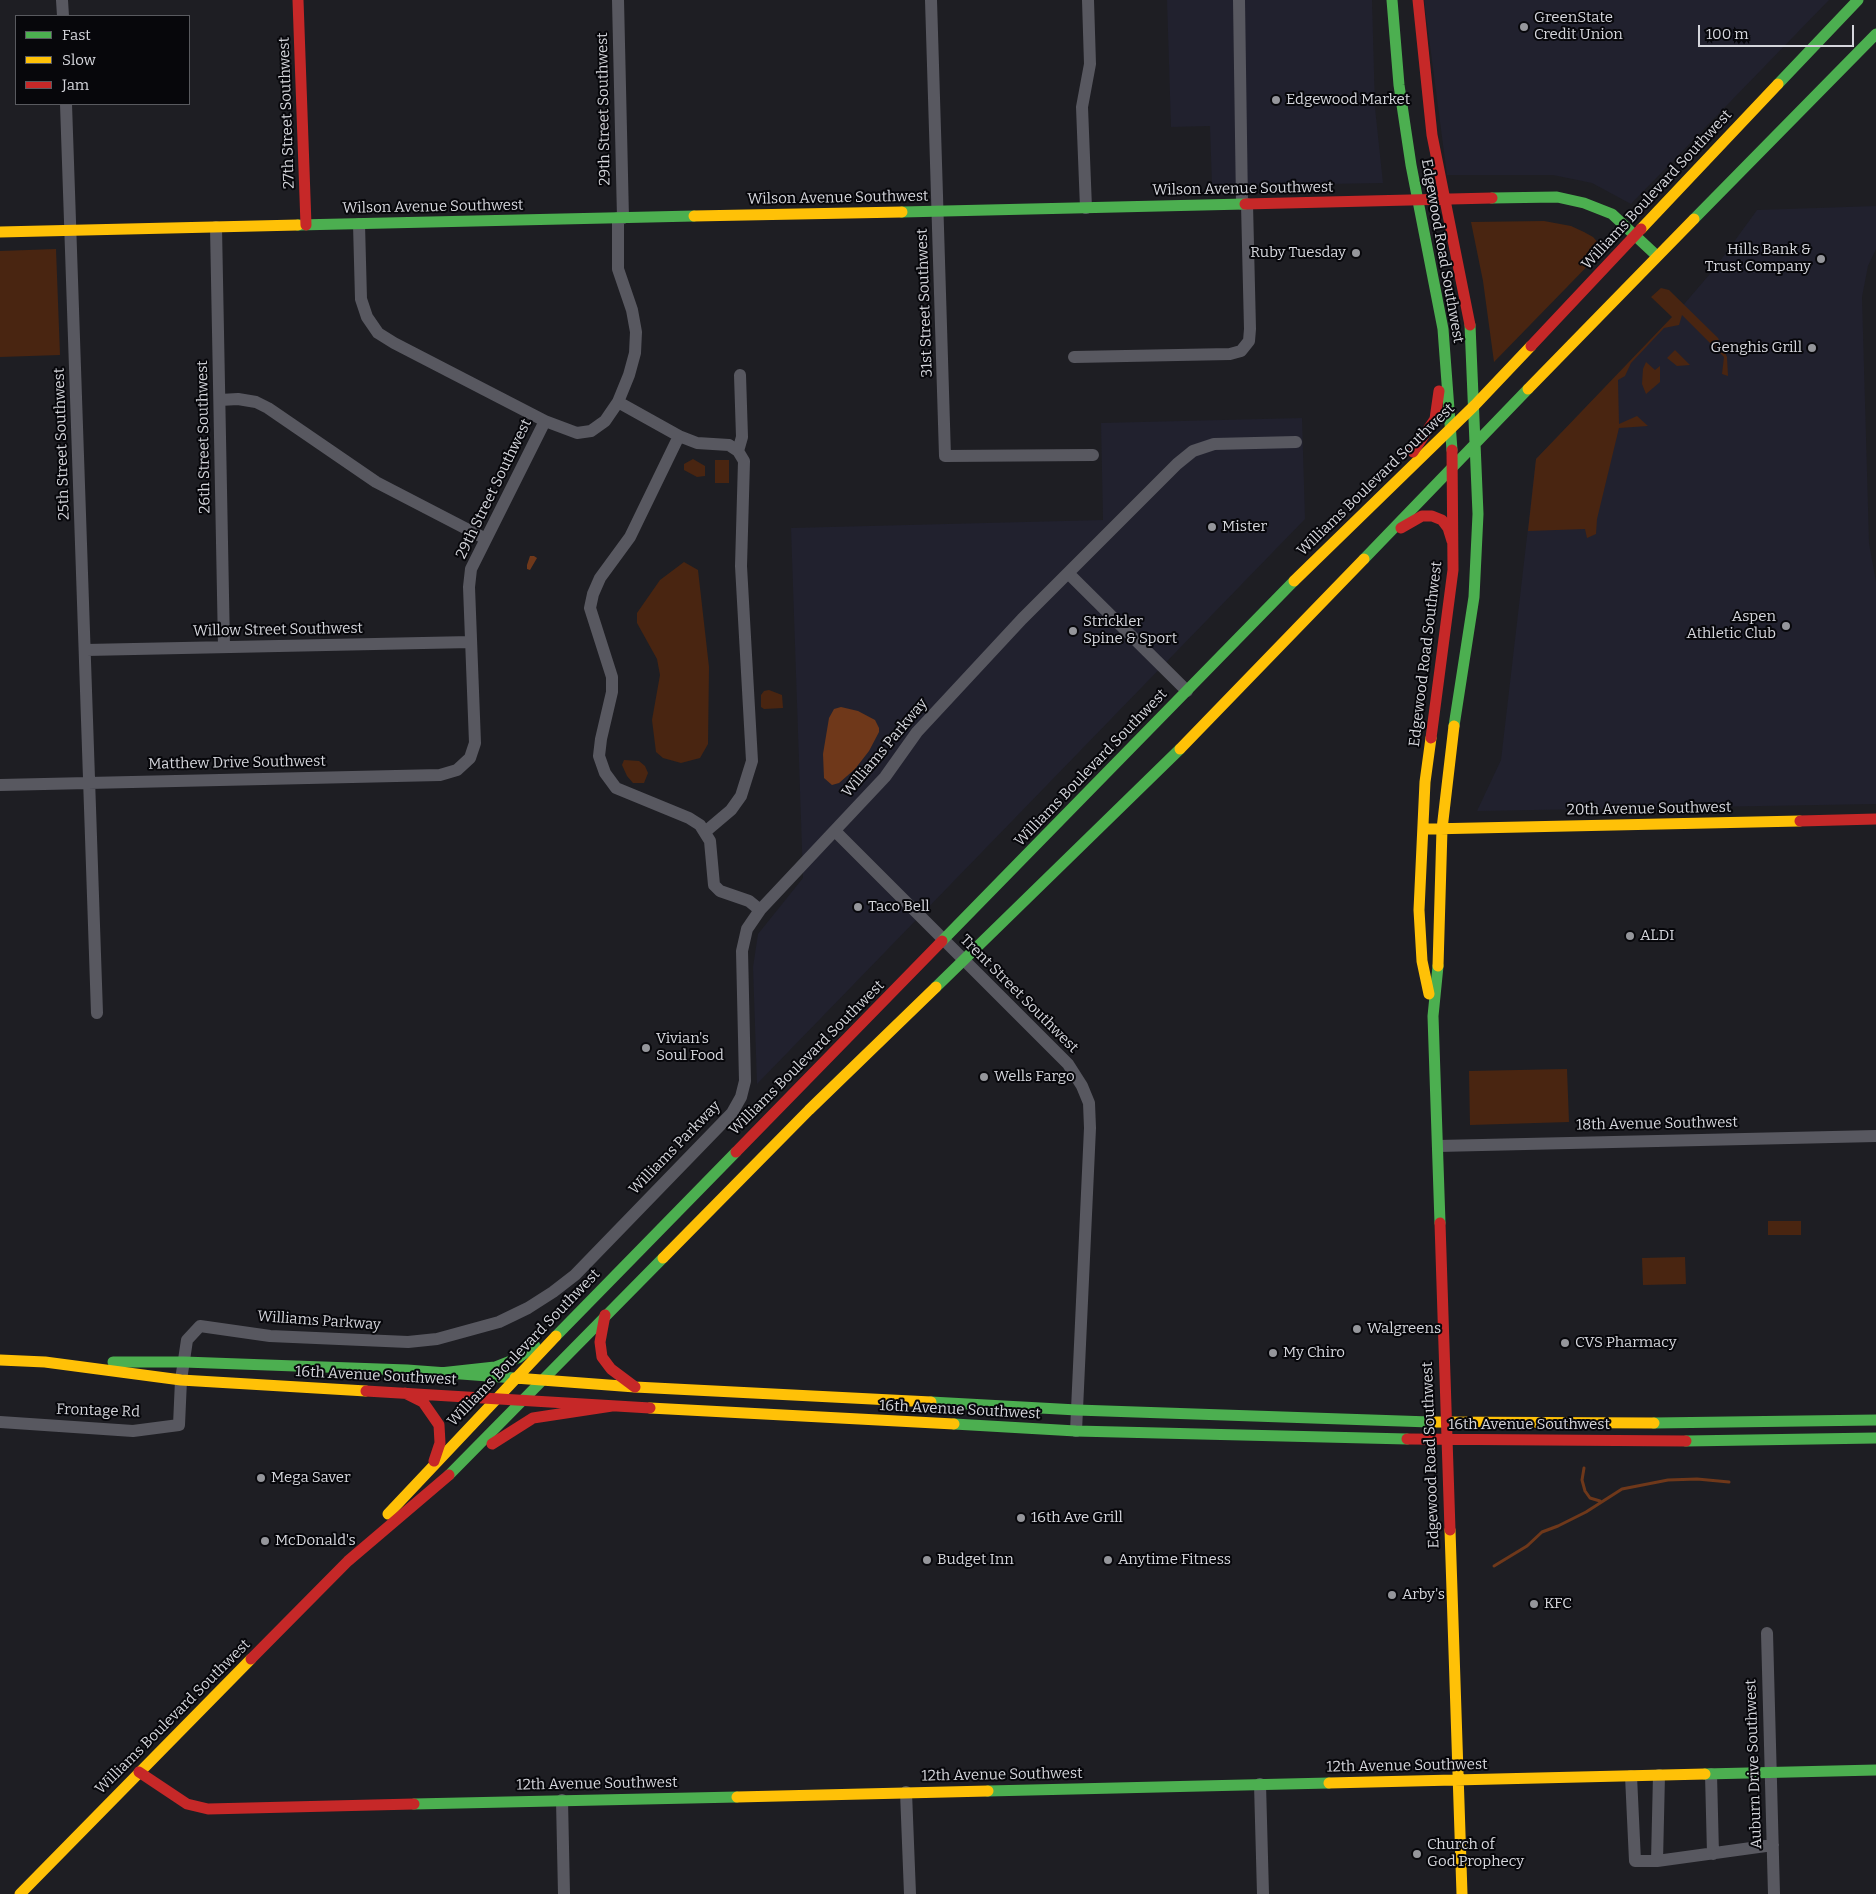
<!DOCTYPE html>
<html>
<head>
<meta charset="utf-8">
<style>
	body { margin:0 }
	#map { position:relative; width:1876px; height:1894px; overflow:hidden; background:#1e1e23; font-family:Bitter,serif }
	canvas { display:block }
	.legend { position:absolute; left:15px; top:15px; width:175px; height:90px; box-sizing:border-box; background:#07070b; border:1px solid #595a5f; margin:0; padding:6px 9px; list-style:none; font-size:15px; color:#d5d6dc }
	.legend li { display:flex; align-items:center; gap:10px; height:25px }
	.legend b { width:25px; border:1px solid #595a5f }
	.scale { position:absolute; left:1698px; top:25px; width:156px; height:22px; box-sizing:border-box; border:2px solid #d5d6dc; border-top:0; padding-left:6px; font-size:15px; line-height:18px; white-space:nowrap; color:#d5d6dc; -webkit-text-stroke:4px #07070b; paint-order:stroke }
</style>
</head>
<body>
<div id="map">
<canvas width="1876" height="1894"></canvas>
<ul class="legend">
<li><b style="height:6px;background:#4caf50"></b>Fast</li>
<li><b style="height:6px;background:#ffc107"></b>Slow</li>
<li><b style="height:6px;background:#c62828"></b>Jam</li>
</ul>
<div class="scale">100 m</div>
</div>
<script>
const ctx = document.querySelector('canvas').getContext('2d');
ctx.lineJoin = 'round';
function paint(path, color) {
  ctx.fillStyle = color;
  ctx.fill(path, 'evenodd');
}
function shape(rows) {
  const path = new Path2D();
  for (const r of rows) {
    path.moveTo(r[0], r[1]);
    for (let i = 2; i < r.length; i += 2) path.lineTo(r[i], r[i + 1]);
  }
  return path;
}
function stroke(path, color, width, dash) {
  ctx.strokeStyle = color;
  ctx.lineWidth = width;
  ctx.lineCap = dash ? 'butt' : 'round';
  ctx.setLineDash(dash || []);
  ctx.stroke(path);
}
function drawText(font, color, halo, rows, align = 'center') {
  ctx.font = font + ' Bitter,serif';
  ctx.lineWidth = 4;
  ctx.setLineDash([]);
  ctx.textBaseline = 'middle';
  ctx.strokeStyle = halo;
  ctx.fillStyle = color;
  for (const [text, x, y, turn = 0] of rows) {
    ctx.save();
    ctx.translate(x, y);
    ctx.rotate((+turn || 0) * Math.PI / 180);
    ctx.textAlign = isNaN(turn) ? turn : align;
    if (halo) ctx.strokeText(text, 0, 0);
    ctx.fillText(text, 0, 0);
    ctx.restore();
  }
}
const built = shape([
	[1167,0,1372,0,1375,108,1383,183,1212,186,1210,126,1171,127],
	[1424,0,1829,0,1631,204,1592,183,1553,175,1447,175],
	[1876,206,1876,249,1868,266,1862,297,1869,543,1876,582,1876,804,1477,811,1501,760,1536,459,1673,317,1715,268,1757,210],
	[1302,418,1305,519,757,1084,753,967,758,934,803,878,791,528,1103,520,1101,423]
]);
const green = shape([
	[1544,221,1571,226,1584,232,1593,237,1604,249,1494,362,1483,281,1471,222],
	[56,249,60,355,0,357,0,251],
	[1661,288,1669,290,1718,338,1727,357,1728,376,1722,374,1724,357,1682,315,1679,325,1664,328,1631,363,1625,376,1618,380,1619,424,1637,416,1648,426,1619,428,1597,519,1596,534,1587,538,1585,529,1528,531,1536,459,1672,317,1651,297],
	[1675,350,1690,365,1677,366,1667,358],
	[1646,362,1655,370,1660,366,1660,382,1646,394,1642,384,1643,369],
	[693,459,705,466,705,476,697,477,684,470,684,464],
	[715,460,729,460,729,483,715,483],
	[684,562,698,570,709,667,708,744,700,758,681,763,663,758,656,752,652,720,660,675,657,659,637,623,637,613,660,580],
	[769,690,782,695,783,708,764,709,761,707,761,695,764,691],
	[624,760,639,761,645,766,648,773,644,783,633,783,627,776,622,765],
	[1567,1069,1569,1122,1470,1125,1469,1071],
	[1768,1221,1801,1221,1801,1235,1768,1235],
	[1685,1257,1686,1284,1643,1285,1642,1258]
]);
const water = shape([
	[530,556,534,556,537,558,530,570,527,569,527,565],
	[841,707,858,711,875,720,879,728,879,732,869,751,855,769,839,783,832,785,824,778,823,754,829,718,834,709]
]);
const stream = shape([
	[1584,1468,1582,1480,1585,1491,1590,1498,1600,1501],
	[1494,1566,1527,1546,1542,1532,1558,1526,1586,1512,1622,1489,1668,1480,1697,1479,1729,1482]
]);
const street = shape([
	[62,0,63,16],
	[618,0,623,218],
	[931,0,945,456,1093,455],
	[1239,0,1242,204],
	[66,104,97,1013],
	[1086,208,1082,107,1090,64,1088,0],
	[359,224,361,299,367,317,378,333,394,343,545,421],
	[216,227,224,647],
	[1074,357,1230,354,1241,351,1249,341,1250,329,1247,204],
	[220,400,238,399,256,402,268,408,376,482,486,539],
	[618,402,679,436,697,443,729,445,738,451,744,461,741,566,752,761,741,796,731,810,705,832],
	[679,436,630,537,600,578,593,594,590,608,612,677,612,692,601,739,599,756,605,773,616,788,689,818,700,825,710,841,714,885,720,891,749,901,760,910],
	[738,451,742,437,740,375],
	[1068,573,1187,691],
	[86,650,471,642],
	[0,785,440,775,457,770,470,758,475,743,469,587,471,569,545,421,577,433,591,431,605,421,618,402,629,375,635,353,636,332,632,310,618,269,618,218],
	[835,831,1068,1064,1082,1086,1089,1103,1090,1128,1076,1431],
	[1438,1146,1876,1136],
	[0,1422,133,1431,179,1425,181,1380,187,1340,200,1326,270,1336,408,1342,437,1339,499,1322,528,1308,553,1292,575,1275,732,1113,741,1097,745,1081,742,951,747,929,760,910,885,777,917,732,1022,619,1177,464,1193,451,1214,444,1296,442],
	[1767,1633,1774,1894],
	[1711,1774,1713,1854],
	[1659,1775,1657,1861,1773,1845],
	[1631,1776,1635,1861,1657,1861],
	[1260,1784,1263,1894],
	[906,1792,910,1894],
	[562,1800,564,1894]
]);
const fast = shape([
	[1392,0,1399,85,1411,165,1443,329,1452,450],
	[1778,84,1858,0],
	[1492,198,1557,197,1584,203,1612,214,1657,256],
	[902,212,1245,204],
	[1694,219,1876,34],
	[298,225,694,216],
	[1364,559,1528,389],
	[1454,726,1474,597,1478,514,1470,325],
	[942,941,1294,581],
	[1438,966,1433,1016,1440,1223],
	[936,987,1180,749],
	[556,1336,736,1152],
	[113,1362,184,1362,407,1370,515,1378],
	[440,1373,495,1367,518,1358,535,1346],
	[931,1402,1077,1410,1430,1422],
	[1654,1423,1876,1420],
	[954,1424,1076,1431,1407,1439],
	[1686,1441,1876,1438],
	[449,1475,663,1258],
	[1705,1774,1876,1770],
	[988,1791,1329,1783],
	[414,1804,737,1797]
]);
const slow = shape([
	[694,216,902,212],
	[1641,229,1778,84],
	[0,232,298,225],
	[1528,389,1694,219],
	[1294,581,1475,405,1531,346],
	[1180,749,1364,559],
	[1429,829,1800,821],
	[1438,966,1442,829,1454,726],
	[1429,994,1422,961,1419,910,1425,782,1431,738],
	[663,1258,809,1110,936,987],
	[0,1360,45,1362,181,1380,366,1391],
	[515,1378,635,1387,931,1402],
	[650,1408,954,1424],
	[1430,1422,1654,1423],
	[388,1514,556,1336],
	[1450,1530,1462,1894],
	[1329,1783,1705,1774],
	[737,1797,988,1791],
	[20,1894,251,1659]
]);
const jam = shape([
	[298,0,306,225],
	[1418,0,1432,135,1470,325],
	[1245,204,1492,198],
	[1531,346,1641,229],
	[1413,452,1435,419,1439,391],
	[1401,528,1422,516,1432,516,1442,520,1448,528,1452,541],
	[1431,738,1453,570,1452,450],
	[1800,821,1876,819],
	[736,1152,942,941],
	[1440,1223,1450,1530],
	[605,1315,600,1342,602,1357,611,1369,635,1387],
	[366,1391,650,1408],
	[405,1393,423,1402,439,1425,440,1443,434,1461],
	[1407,1439,1686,1441],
	[492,1444,533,1418,612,1406],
	[251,1659,348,1561,449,1475],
	[139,1772,187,1804,208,1809,414,1804]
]);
const markers = [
	[1524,27,5,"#95969b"],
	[1276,100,5,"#95969b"],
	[1356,253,5,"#95969b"],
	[1821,259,5,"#95969b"],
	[1812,348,5,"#95969b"],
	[1212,527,5,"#95969b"],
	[1786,626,5,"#95969b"],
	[1073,631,5,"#95969b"],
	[858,907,5,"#95969b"],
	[1630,936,5,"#95969b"],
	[646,1048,5,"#95969b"],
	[984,1077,5,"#95969b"],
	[1357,1329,5,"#95969b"],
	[1565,1343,5,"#95969b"],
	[1273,1353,5,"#95969b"],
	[261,1478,5,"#95969b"],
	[1021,1518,5,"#95969b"],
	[265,1541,5,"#95969b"],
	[927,1560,5,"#95969b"],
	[1108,1560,5,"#95969b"],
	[1392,1595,5,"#95969b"],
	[1534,1604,5,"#95969b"],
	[1417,1854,5,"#95969b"]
];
const poiNames = [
	["GreenState",1534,18],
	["Credit Union",1534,35],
	["Edgewood Market",1286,100],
	["Hills Bank &",1811,250,"right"],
	["Trust Company",1811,267,"right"],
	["Ruby Tuesday",1346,253,"right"],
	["Genghis Grill",1802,348,"right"],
	["Mister",1222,527],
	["Aspen",1776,617,"right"],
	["Athletic Club",1776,634,"right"],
	["Strickler",1083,622],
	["Spine & Sport",1083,639],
	["Taco Bell",868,907],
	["ALDI",1640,936],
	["Vivian's",656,1039],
	["Soul Food",656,1056],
	["Wells Fargo",994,1077],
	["Walgreens",1367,1329],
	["CVS Pharmacy",1575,1343],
	["My Chiro",1283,1353],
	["Mega Saver",271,1478],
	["16th Ave Grill",1031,1518],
	["McDonald's",275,1541],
	["Budget Inn",937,1560],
	["Anytime Fitness",1118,1560],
	["Arby's",1402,1595],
	["KFC",1544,1604],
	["Church of",1427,1845],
	["God Prophecy",1427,1862]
];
const streetNames = [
	["29th Street Southwest",604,109,-91],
	["27th Street Southwest",287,113,-92],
	["Wilson Avenue Southwest",1243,189,-1],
	["Williams Boulevard Southwest",1657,190,-47],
	["Wilson Avenue Southwest",838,198,-1],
	["Wilson Avenue Southwest",433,207,-1],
	["Edgewood Road Southwest",1442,251,80],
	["31st Street Southwest",925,303,-92],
	["26th Street Southwest",204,437,-91],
	["25th Street Southwest",62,444,-92],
	["Williams Boulevard Southwest",1376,480,-44],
	["29th Street Southwest",494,489,-64],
	["Willow Street Southwest",278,630,-1],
	["Edgewood Road Southwest",1426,654,-83],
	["Williams Parkway",885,748,-50],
	["Matthew Drive Southwest",237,763,-1],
	["Williams Boulevard Southwest",1091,768,-46],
	["20th Avenue Southwest",1649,809,-1],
	["Trent Street Southwest",1019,994,45],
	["Williams Boulevard Southwest",807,1058,-45],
	["18th Avenue Southwest",1657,1124,-1],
	["Williams Parkway",675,1148,-46],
	["Williams Parkway",319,1321,4],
	["Williams Boulevard Southwest",524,1348,-46],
	["16th Avenue Southwest",376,1376,3],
	["16th Avenue Southwest",960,1410,3],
	["Frontage Rd",98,1411,2],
	["16th Avenue Southwest",1529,1425],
	["Edgewood Road Southwest",1431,1455,-92],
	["Williams Boulevard Southwest",173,1717,-45],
	["Auburn Drive Southwest",1754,1764,-92],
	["12th Avenue Southwest",1407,1766,-1],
	["12th Avenue Southwest",1002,1775,-1],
	["12th Avenue Southwest",597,1784,-1]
];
paint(built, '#21212e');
paint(green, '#492511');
paint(water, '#6f381a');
stroke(stream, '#6f381a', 3);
stroke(street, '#585860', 12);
stroke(fast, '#4caf50', 11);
stroke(slow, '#ffc107', 11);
stroke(jam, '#c62828', 11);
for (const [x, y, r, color] of markers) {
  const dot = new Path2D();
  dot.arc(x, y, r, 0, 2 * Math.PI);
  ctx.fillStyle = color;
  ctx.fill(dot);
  stroke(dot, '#07070b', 2);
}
drawText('15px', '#d5d6dc', '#07070b', poiNames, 'left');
drawText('15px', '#d5d6dc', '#07070b', streetNames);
</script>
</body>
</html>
